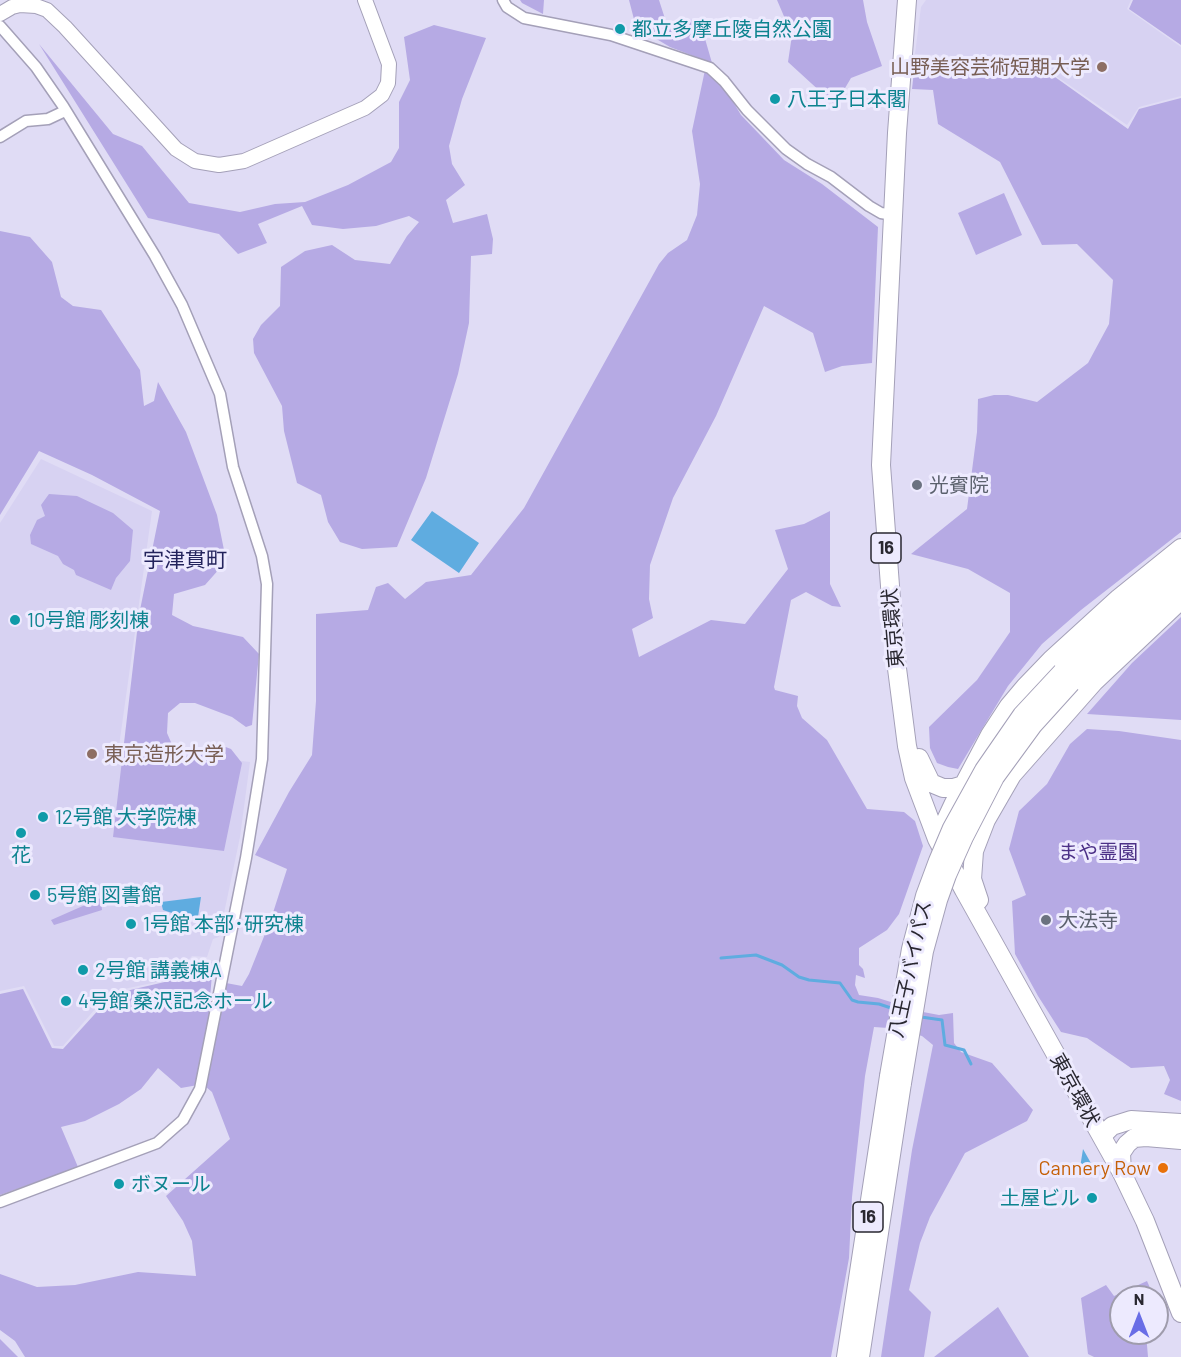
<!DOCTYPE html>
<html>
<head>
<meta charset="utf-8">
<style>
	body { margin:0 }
	#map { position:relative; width:1181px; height:1357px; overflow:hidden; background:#e0dcf5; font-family:Barlow,sans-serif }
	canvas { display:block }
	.north { position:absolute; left:1109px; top:1285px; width:60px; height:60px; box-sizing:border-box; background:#edeafe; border:2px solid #9f9cac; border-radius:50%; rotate:0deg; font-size:16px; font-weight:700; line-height:24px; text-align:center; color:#292730 }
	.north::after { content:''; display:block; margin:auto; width:21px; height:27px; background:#696de6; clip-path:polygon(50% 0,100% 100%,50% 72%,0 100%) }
</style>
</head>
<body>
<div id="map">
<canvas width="1181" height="1357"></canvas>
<div class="north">N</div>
</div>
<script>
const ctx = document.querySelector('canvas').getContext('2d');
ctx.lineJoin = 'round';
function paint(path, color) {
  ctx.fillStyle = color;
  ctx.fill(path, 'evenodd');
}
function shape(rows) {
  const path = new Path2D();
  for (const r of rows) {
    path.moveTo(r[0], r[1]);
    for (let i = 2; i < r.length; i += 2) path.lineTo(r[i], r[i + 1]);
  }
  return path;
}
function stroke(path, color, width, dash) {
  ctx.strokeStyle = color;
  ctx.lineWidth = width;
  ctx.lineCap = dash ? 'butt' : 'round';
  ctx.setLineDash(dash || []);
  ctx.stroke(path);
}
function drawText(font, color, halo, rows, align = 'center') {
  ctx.font = font + ' Barlow,"Noto Sans JP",sans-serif';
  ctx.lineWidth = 6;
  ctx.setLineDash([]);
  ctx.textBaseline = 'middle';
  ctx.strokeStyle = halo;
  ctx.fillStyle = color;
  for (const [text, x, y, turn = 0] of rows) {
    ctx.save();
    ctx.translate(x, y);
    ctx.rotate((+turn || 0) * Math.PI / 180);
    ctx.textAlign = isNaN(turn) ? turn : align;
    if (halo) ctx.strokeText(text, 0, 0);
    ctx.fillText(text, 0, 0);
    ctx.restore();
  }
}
const built = shape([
	[926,0,1131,0,1127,9,1181,47,1181,96,1139,107,1127,125,1056,76,992,58,915,54,921,7],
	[41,459,152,511,119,746,250,762,240,837,219,937,213,939,207,957,192,956,171,979,110,992,63,1046,54,1046,24,986,0,991,0,523]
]);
const green = shape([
	[520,0,544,0,543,14,522,3],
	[629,0,659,0,667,25,699,18,712,63,670,47,636,27],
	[777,0,863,0,867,22,882,66,851,78,835,105,788,62,792,35],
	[1133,0,1181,0,1181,45,1129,9],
	[434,25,486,38,462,99,449,146,452,164,465,185,446,200,453,223,487,214,493,239,492,254,471,256,469,323,458,374,426,478,397,547,362,549,340,542,328,522,321,495,297,483,284,431,282,406,254,353,253,339,261,325,280,306,281,267,305,251,332,245,355,260,390,264,407,236,419,222,409,216,376,226,343,229,312,225,302,206,258,224,267,243,238,254,219,234,148,218,39,44,113,134,142,146,189,203,240,212,275,204,305,202,348,185,391,162,399,148,399,102,410,80,404,37],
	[923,60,992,61,1055,77,1128,129,1139,109,1181,98,1181,532,1081,610,1042,644,1008,686,958,769,948,767,937,763,930,748,929,727,977,680,1010,632,1010,593,968,569,911,554,967,509,977,432,978,399,994,395,1008,395,1037,402,1088,363,1109,324,1113,280,1077,244,1042,245,1000,162,938,124,933,90,912,89,915,62],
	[705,70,726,90,741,115,784,160,822,184,878,227,872,363,842,366,825,372,813,333,764,306,716,416,673,498,650,565,649,599,653,618,632,629,639,657,711,620,745,624,788,569,775,530,804,524,830,511,830,584,841,607,832,606,806,592,791,600,774,687,775,690,798,696,797,706,802,718,827,740,867,809,904,812,915,821,923,846,899,914,887,930,859,948,859,965,863,969,865,978,856,975,855,985,859,995,878,998,923,1012,939,1015,953,1013,954,1043,961,1052,992,1063,1033,1110,1027,1121,965,1153,930,1217,920,1243,909,1290,931,1312,924,1357,881,1357,912,1150,933,1045,922,1036,888,1028,874,1027,865,1076,852,1197,849,1258,831,1357,25,1357,15,1341,0,1330,0,1274,37,1287,75,1285,138,1272,196,1276,192,1241,183,1221,166,1196,230,1139,212,1092,206,1087,226,983,242,986,249,974,271,919,287,869,255,855,289,792,312,755,316,701,316,614,368,610,376,587,388,583,405,599,426,582,471,575,524,508,659,264,668,253,687,240,697,215,700,184,692,131],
	[1004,193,1022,235,976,255,958,213],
	[0,231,30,237,52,262,61,297,73,306,101,310,140,370,144,406,154,401,158,382,186,432,217,515,224,550,221,567,205,585,174,594,172,615,193,626,243,637,259,654,252,725,246,727,232,717,195,703,180,703,168,713,167,733,177,756,199,757,215,743,231,749,242,763,224,851,113,837,139,615,160,511,92,475,39,451,0,515],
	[49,494,77,496,113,513,133,530,130,561,116,578,111,590,76,575,74,570,63,564,58,556,31,544,30,535,37,520,45,516,41,505],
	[1181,617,1181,720,1087,714,1132,663],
	[1087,729,1119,731,1181,740,1181,1101,1164,1094,1170,1080,1164,1066,1131,1068,1087,1038,1061,1032,1038,996,1015,954,1012,901,1026,895,1009,849,1019,811,1047,784,1070,744],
	[101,898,102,910,54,925,51,920],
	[206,961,213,962,210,998,213,1002,198,1085,181,1088,158,1068,141,1089,119,1104,85,1121,61,1127,78,1167,0,1195,0,994,23,989,52,1048,63,1049,113,994,169,981],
	[1147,1281,1154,1297,1121,1297,1121,1333,1146,1333,1148,1357,1094,1357,1088,1354,1081,1298,1106,1285,1114,1296],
	[998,1307,1029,1357,934,1357],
	[0,1339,18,1357,0,1357]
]);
const water = shape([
	[432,511,479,543,459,573,411,540],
	[201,897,198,917,172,913,163,910,161,902],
	[1083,1149,1092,1165,1079,1174]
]);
const stream = shape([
	[721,958,756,955,782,965,799,977,809,980,840,983,852,1000,858,1002,879,1004,894,1009],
	[921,1017,942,1020,945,1045,964,1050,971,1064]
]);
const minor = shape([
	[503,0,507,7,524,18,611,35,710,68,724,81,747,110,786,149,807,164,831,177,869,206,881,213,893,215],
	[0,26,36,67,63,106,155,256,182,305,220,394,233,467,262,556,267,584,262,759,246,858,200,1089,183,1120,157,1143,0,1202],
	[0,137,26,121,48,119,65,111]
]);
const tertiary = shape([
	[0,14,12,7,20,5,36,6,47,10,65,27,176,149,195,161,219,165,244,161,365,108,382,95,388,83,389,64,365,0]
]);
const primary = shape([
	[1102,1136,1112,1126,1131,1120,1181,1123],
	[1122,1173,1121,1153,1127,1144,1134,1138,1146,1137,1181,1140]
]);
const trunk = shape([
	[907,0,897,133,881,465,895,653,907,746,914,778,937,839,964,890,1122,1173,1145,1221,1181,1313],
	[1062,672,1179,563],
	[1071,683,1181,581],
	[919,758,931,783,943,788,953,788,963,785],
	[937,839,953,805,990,735,1009,706,1025,687,1051,660,1119,598,1181,548],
	[979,900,972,879,974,851,986,820,1012,775,1094,682,1181,600],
	[846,1357,889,1076],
	[860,1357,902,1083]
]);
const trunkBridge = shape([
	[889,1076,911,949,925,896,938,861,952,828,984,770,1022,715,1062,672],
	[902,1083,924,951,938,900,947,875,964,837,995,777,1033,725,1071,683]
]);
const markers = [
	[620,29,6,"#0f9aa8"],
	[1102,67,6,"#8d6e63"],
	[775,99,6,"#0f9aa8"],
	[917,485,6,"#6b7280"],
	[15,620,6,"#0f9aa8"],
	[92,754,6,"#8d6e63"],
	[43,817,6,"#0f9aa8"],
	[21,833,6,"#0f9aa8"],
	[35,895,6,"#0f9aa8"],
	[1046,920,6,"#6b7280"],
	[131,924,6,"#0f9aa8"],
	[83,970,6,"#0f9aa8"],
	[66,1001,6,"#0f9aa8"],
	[1163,1168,6,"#e8710a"],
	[119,1184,6,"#0f9aa8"],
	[1092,1198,6,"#0f9aa8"]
];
const shields = [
	[886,548,30],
	[868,1217,30]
];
const shieldNames = [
	["16",886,548],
	["16",868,1217]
];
const cultureNames = [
	["都立多摩丘陵自然公園",632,29],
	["八王子日本閣",787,99],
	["10号館 彫刻棟",27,620],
	["12号館 大学院棟",55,817],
	["花",21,855,"center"],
	["5号館 図書館",47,895],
	["1号館 本部･研究棟",143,924],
	["2号館 講義棟A",95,970],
	["4号館 桑沢記念ホール",78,1001],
	["ボヌール",131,1184],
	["土屋ビル",1080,1198,"right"]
];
const educationNames = [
	["山野美容芸術短期大学",1090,67],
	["東京造形大学",104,754,"left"]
];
const worshipNames = [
	["光賓院",929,485],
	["大法寺",1058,920]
];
const streetNames = [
	["東京環状",893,628,-95],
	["八王子バイパス",910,969,-78],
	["東京環状",1075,1090,61]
];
const parkNames = [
	["まや霊園",1098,852]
];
const foodNames = [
	["Cannery Row",1151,1168]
];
const neighbourhoodNames = [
	["宇津貫町",185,560]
];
paint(built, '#d7d2f2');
paint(green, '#b6aae4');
paint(water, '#5face0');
stroke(stream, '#5face0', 3);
stroke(minor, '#a4a0b8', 13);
stroke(tertiary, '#a4a0b8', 16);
stroke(primary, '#a4a0b8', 20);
stroke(trunk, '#a4a0b8', 20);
stroke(minor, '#fff', 10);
stroke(tertiary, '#fff', 14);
stroke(primary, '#fff', 18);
stroke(trunk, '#fff', 18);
stroke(trunkBridge, '#a4a0b8', 20, []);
stroke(trunkBridge, '#fff', 18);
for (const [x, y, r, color] of markers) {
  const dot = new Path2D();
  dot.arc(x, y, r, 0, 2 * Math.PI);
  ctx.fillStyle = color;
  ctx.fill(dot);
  stroke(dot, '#edeafe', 2);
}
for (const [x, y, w] of shields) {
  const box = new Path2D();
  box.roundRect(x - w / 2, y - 15, w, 30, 4.5);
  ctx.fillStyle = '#edeafe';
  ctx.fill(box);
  stroke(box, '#292730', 1.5);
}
drawText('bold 18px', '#292730', null, shieldNames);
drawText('20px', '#0d838f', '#edeafe', cultureNames, 'left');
drawText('20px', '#785e54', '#edeafe', educationNames, 'right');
drawText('20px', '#5b616d', '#edeafe', worshipNames, 'left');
drawText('20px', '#292730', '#edeafe', streetNames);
drawText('20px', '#4c3187', '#edeafe', parkNames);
drawText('20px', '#c56008', '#edeafe', foodNames, 'right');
drawText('21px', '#23235c', '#edeafe', neighbourhoodNames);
</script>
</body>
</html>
